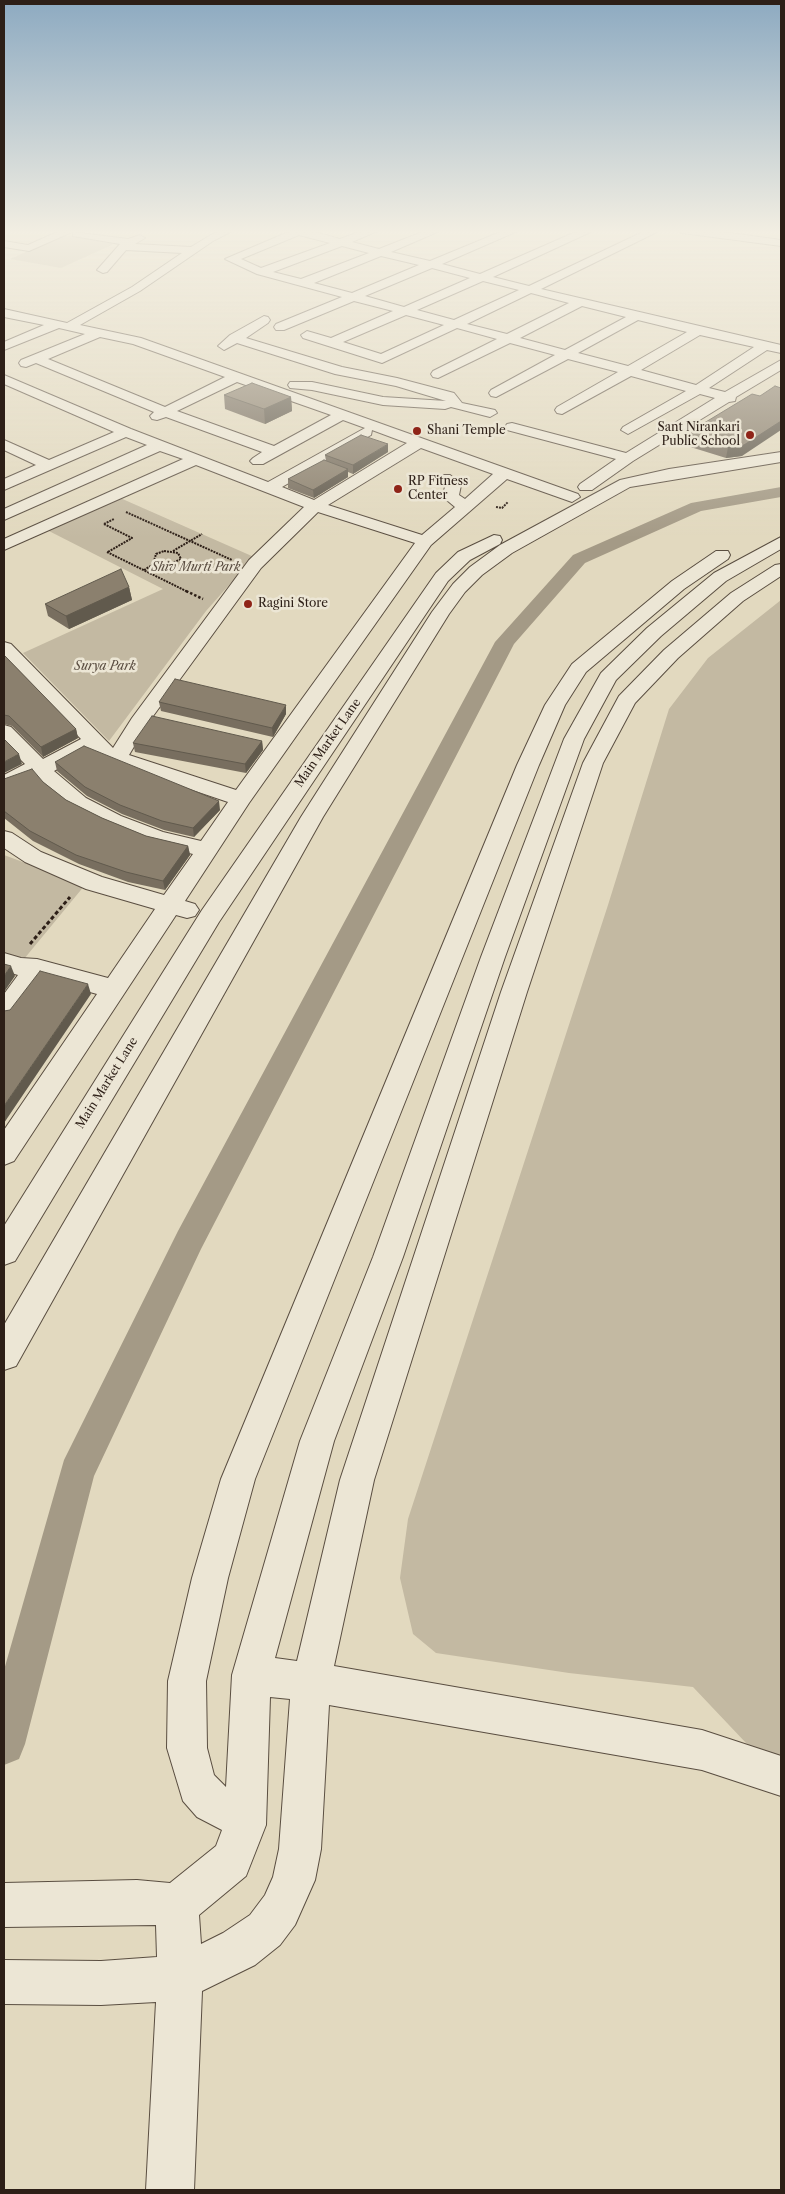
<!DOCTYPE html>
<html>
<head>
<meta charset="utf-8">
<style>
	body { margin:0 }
	#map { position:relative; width:785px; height:2194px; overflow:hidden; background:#e2d9bf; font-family:"Libre Caslon Text",serif }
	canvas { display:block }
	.frame { position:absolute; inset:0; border:5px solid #2d1f17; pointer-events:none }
</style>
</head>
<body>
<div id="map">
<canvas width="785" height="2194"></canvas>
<div class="frame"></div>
</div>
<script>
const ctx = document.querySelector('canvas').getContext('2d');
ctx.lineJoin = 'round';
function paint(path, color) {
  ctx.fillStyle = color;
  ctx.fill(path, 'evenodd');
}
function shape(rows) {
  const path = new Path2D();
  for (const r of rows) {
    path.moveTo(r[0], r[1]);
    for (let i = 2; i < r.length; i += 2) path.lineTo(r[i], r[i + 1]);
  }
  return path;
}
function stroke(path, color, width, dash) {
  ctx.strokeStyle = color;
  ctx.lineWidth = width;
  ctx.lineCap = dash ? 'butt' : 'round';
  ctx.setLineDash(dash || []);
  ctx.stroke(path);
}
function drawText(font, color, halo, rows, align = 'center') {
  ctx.font = font + ' "Libre Caslon Text",serif';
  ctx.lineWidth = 5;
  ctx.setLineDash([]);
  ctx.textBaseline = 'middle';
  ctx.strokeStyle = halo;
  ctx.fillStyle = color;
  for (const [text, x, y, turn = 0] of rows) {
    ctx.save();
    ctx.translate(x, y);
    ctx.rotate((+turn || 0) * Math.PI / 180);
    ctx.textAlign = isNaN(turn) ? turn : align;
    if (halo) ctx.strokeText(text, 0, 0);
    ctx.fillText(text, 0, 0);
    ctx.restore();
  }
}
const green = shape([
	[64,235,114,244,61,268,10,259],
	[118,497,254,557,206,611,109,741,23,653,163,589,45,529],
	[781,600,781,1764,746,1743,693,1687,569,1673,436,1653,413,1634,400,1578,408,1519,608,905,669,709,708,658],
	[4,855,85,885,24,959,4,955]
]);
const canal = shape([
	[781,487,781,497,701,511,585,563,514,644,201,1249,94,1476,25,1744,19,1759,4,1765,4,1670,64,1460,178,1231,495,642,573,555,691,503,781,487]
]);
const pathFar2 = shape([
	[496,507,502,508,508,502],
	[126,512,232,560],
	[104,524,114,519],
	[104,524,132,538,108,552],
	[164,551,178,553,181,559,168,565,154,561,156,554,164,551],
	[173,551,202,534],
	[107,552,188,592],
	[144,570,156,563]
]);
const pathFar1 = shape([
	[186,591,203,599]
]);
const path = shape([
	[30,944,70,897]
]);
const minor = shape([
	[55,230,72,232,29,251,4,247,4,241,28,245,57,232,55,230],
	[219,230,234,230,213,241,140,291,80,325,141,338,578,494,580,497,572,502,507,479,431,545,249,803,185,901,195,904,199,910,195,916,187,918,176,915,14,1161,4,1165,4,1130,97,994,43,979,13,1019,4,1021,4,994,18,975,4,971,4,953,21,958,37,959,108,978,155,909,86,889,25,862,4,848,4,831,12,833,41,852,102,877,164,895,193,854,149,843,105,826,70,808,47,790,35,776,4,789,4,775,25,764,4,743,4,725,11,727,43,759,81,739,4,659,4,642,11,644,113,748,132,718,249,560,304,507,196,465,4,550,4,539,183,459,160,451,4,520,4,509,147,445,126,437,4,490,4,479,36,465,4,450,4,440,49,460,114,432,4,384,4,375,131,429,268,482,365,428,343,420,263,464,253,464,250,461,253,458,262,452,166,417,157,420,152,419,150,416,154,412,36,363,26,367,21,366,19,363,21,360,85,334,59,328,4,350,4,342,44,325,4,317,4,309,67,323,132,287,182,253,126,250,107,272,103,273,97,270,120,244,73,236,73,232,128,239,140,235,145,238,135,244,191,247,219,230],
	[100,337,133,344,225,377,165,407,48,359,100,337],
	[237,382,331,415,274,446,177,411,237,382],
	[372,430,407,443,314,500,282,487,371,435,372,430],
	[421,448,493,474,465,499,459,495,461,485,458,482,450,475,440,475,437,478,445,486,443,497,455,507,422,535,328,505,421,448],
	[318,512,415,543,236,790,129,755,148,723,261,568,318,512],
	[92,750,98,756,110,762,228,802,201,841,163,832,121,816,86,798,54,771,92,750],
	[293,230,308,230,340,239,364,230,380,230,352,242,379,249,427,230,442,230,391,252,430,261,505,230,520,230,442,264,480,274,580,230,595,230,493,277,529,286,647,230,661,230,541,289,781,345,781,353,767,350,709,388,725,392,781,360,781,370,736,397,735,401,729,402,633,461,592,490,580,490,578,487,580,484,616,459,507,430,505,427,507,424,512,423,626,453,715,398,700,394,628,434,621,430,623,427,686,391,631,376,562,414,557,413,555,410,557,407,618,372,568,359,496,397,491,396,489,393,491,390,555,355,510,343,438,378,433,377,431,374,433,371,497,339,457,328,382,363,303,338,301,335,307,331,331,338,393,311,354,301,284,330,276,330,274,327,276,324,342,297,257,274,225,259,293,230],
	[299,235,330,243,261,268,241,259,299,235],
	[342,246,369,253,301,279,273,272,342,246],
	[381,256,419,265,352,293,314,283,381,256],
	[432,268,470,278,404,307,365,296,432,268],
	[483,281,519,290,454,320,417,310,483,281],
	[531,293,569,303,507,334,467,324,531,293],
	[582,306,626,317,565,350,520,338,582,306],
	[406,315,444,325,381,354,343,342,406,315],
	[638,320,687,332,628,366,578,353,638,320],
	[700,335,754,347,696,385,641,370,700,335],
	[677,230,709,230,781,240,781,246,682,233,677,230],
	[264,316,268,317,270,320,268,323,246,338,342,367,397,378,454,393,462,403,495,410,497,413,490,417,451,407,445,409,383,405,312,390,290,388,288,385,290,382,312,382,383,397,446,401,396,386,335,374,237,343,224,350,218,346,230,335,264,316],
	[781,452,781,462,630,487,512,553,482,575,465,592,449,614,323,817,16,1366,4,1370,4,1325,301,817,432,612,453,584,470,567,500,545,620,480,669,469,781,452],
	[494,535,500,536,502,540,500,544,470,560,448,581,219,922,15,1261,4,1265,4,1226,202,910,436,573,458,552,494,535],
	[781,537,781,549,726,581,661,636,616,680,584,739,505,957,403,1257,334,1441,275,1658,297,1661,340,1480,501,992,583,763,619,696,664,650,731,593,775,565,781,564,781,576,743,601,678,658,635,703,603,763,527,992,374,1480,334,1666,702,1730,781,1756,781,1796,702,1770,329,1705,321,1849,315,1880,295,1925,280,1945,255,1965,202,1991,194,2190,146,2190,156,2002,101,2005,4,2004,4,1960,101,1961,157,1957,156,1925,4,1927,4,1883,137,1880,170,1883,216,1846,222,1830,197,1817,183,1801,167,1748,168,1681,192,1578,221,1479,517,765,545,705,572,664,672,581,716,551,728,551,730,555,728,559,684,589,586,672,565,705,539,765,255,1479,228,1578,206,1681,207,1748,214,1775,226,1787,232,1675,300,1441,373,1257,481,957,564,739,601,673,647,628,714,573,781,537],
	[270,1697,290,1699,279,1849,273,1877,265,1895,250,1915,223,1933,201,1944,199,1915,246,1876,266,1825,270,1697]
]);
const wall = shape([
	[224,395,291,397,292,411,265,424,225,409],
	[760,396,742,456,726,458,684,445,686,434],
	[388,452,353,474,348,472,348,477,314,498,288,488,288,479,326,461,325,455],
	[129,587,132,600,69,629,48,616,45,604],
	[4,655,76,729,78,738,43,757,12,726,4,724],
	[159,702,286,714,273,737,161,711],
	[262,741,263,750,246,773,135,752,133,743],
	[55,762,220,810,194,837,164,830,122,814,87,796,57,771],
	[4,779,43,782,66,800,102,818,146,836,188,846,190,855,165,890,128,882,79,864,33,841,4,818]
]);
const shadedWall = shape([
	[291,397,292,411,265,424,264,409],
	[781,421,781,430,742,456,726,458,728,447],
	[388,444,388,452,353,474,353,465],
	[348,469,348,477,314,498,313,490],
	[129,587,132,600,69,629,66,616],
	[286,705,286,714,273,737,272,728],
	[76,729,78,738,43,757,41,747],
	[262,741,263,750,246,773,245,764],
	[19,754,22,764,4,773,4,762],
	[219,801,220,810,194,837,193,828],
	[188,846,190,855,165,890,163,881],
	[11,966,15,976,4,992,4,976],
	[88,984,91,994,4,1123,4,1106]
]);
const building = shape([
	[252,383,291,397,264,409,224,395,252,383],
	[775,386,781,388,781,421,744,445,728,447,686,434,752,394,760,396,775,386],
	[361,435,388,444,353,465,325,455,361,435],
	[324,460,348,469,313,490,288,479,324,460],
	[121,569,129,587,66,616,45,604,121,569],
	[4,655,76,729,41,747,9,716,4,715,4,655],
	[175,679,286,705,272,728,159,702,175,679],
	[152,716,262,741,245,764,133,743,152,716],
	[4,739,19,754,4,762,4,739],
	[84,746,219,801,193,828,162,821,120,805,85,787,55,762,84,746],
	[32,769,43,782,66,800,102,818,146,836,188,846,163,881,126,872,76,855,30,831,4,811,4,779,32,769],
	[4,964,11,966,4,976,4,964],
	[40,971,88,984,4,1106,4,1011,10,1010,40,971]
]);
const markers = [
	[417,431,5,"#8f2418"],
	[750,435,5,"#8f2418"],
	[398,489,5,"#8f2418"],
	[248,604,5,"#8f2418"]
];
const farPoinames = [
	["Sant Nirankari",740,428,"right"],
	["Public School",740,442,"right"],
	["Shani Temple",427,431],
	["RP Fitness",408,482],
	["Center",408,496],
	["Ragini Store",258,604]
];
const farParknames = [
	["Shiv Murti Park",196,568],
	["Surya Park",105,667]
];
const farStreetnames = [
	["Main Market Lane",328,743,-55],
	["Main Market Lane",107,1083,-58]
];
paint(green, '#c3b9a2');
paint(canal, '#a49a86');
stroke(minor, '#5a4e41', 2);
stroke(pathFar2, '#2d1f17', 2, [2, 1]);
stroke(pathFar1, '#2d1f17', 2.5, [2.5, 2]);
stroke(path, '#2d1f17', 3, [4, 2.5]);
paint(minor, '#ece6d5');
paint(wall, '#786e5f');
paint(shadedWall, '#615a4d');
paint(building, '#8b806e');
stroke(building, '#615a4d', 1);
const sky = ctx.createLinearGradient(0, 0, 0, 538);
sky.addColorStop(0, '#8daac1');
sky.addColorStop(0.43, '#f2eee2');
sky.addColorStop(1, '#f2eee200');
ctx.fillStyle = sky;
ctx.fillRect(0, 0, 785, 538);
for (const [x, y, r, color] of markers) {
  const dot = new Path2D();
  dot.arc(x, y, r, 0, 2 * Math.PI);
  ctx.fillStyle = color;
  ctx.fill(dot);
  stroke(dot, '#ece6d5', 2);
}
drawText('12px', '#2d1f17', '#ece6d5', farPoinames, 'left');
drawText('italic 12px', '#5a4d41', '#ece6d5', farParknames);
drawText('12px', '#2d1f17', '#ece6d5', farStreetnames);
</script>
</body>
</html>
